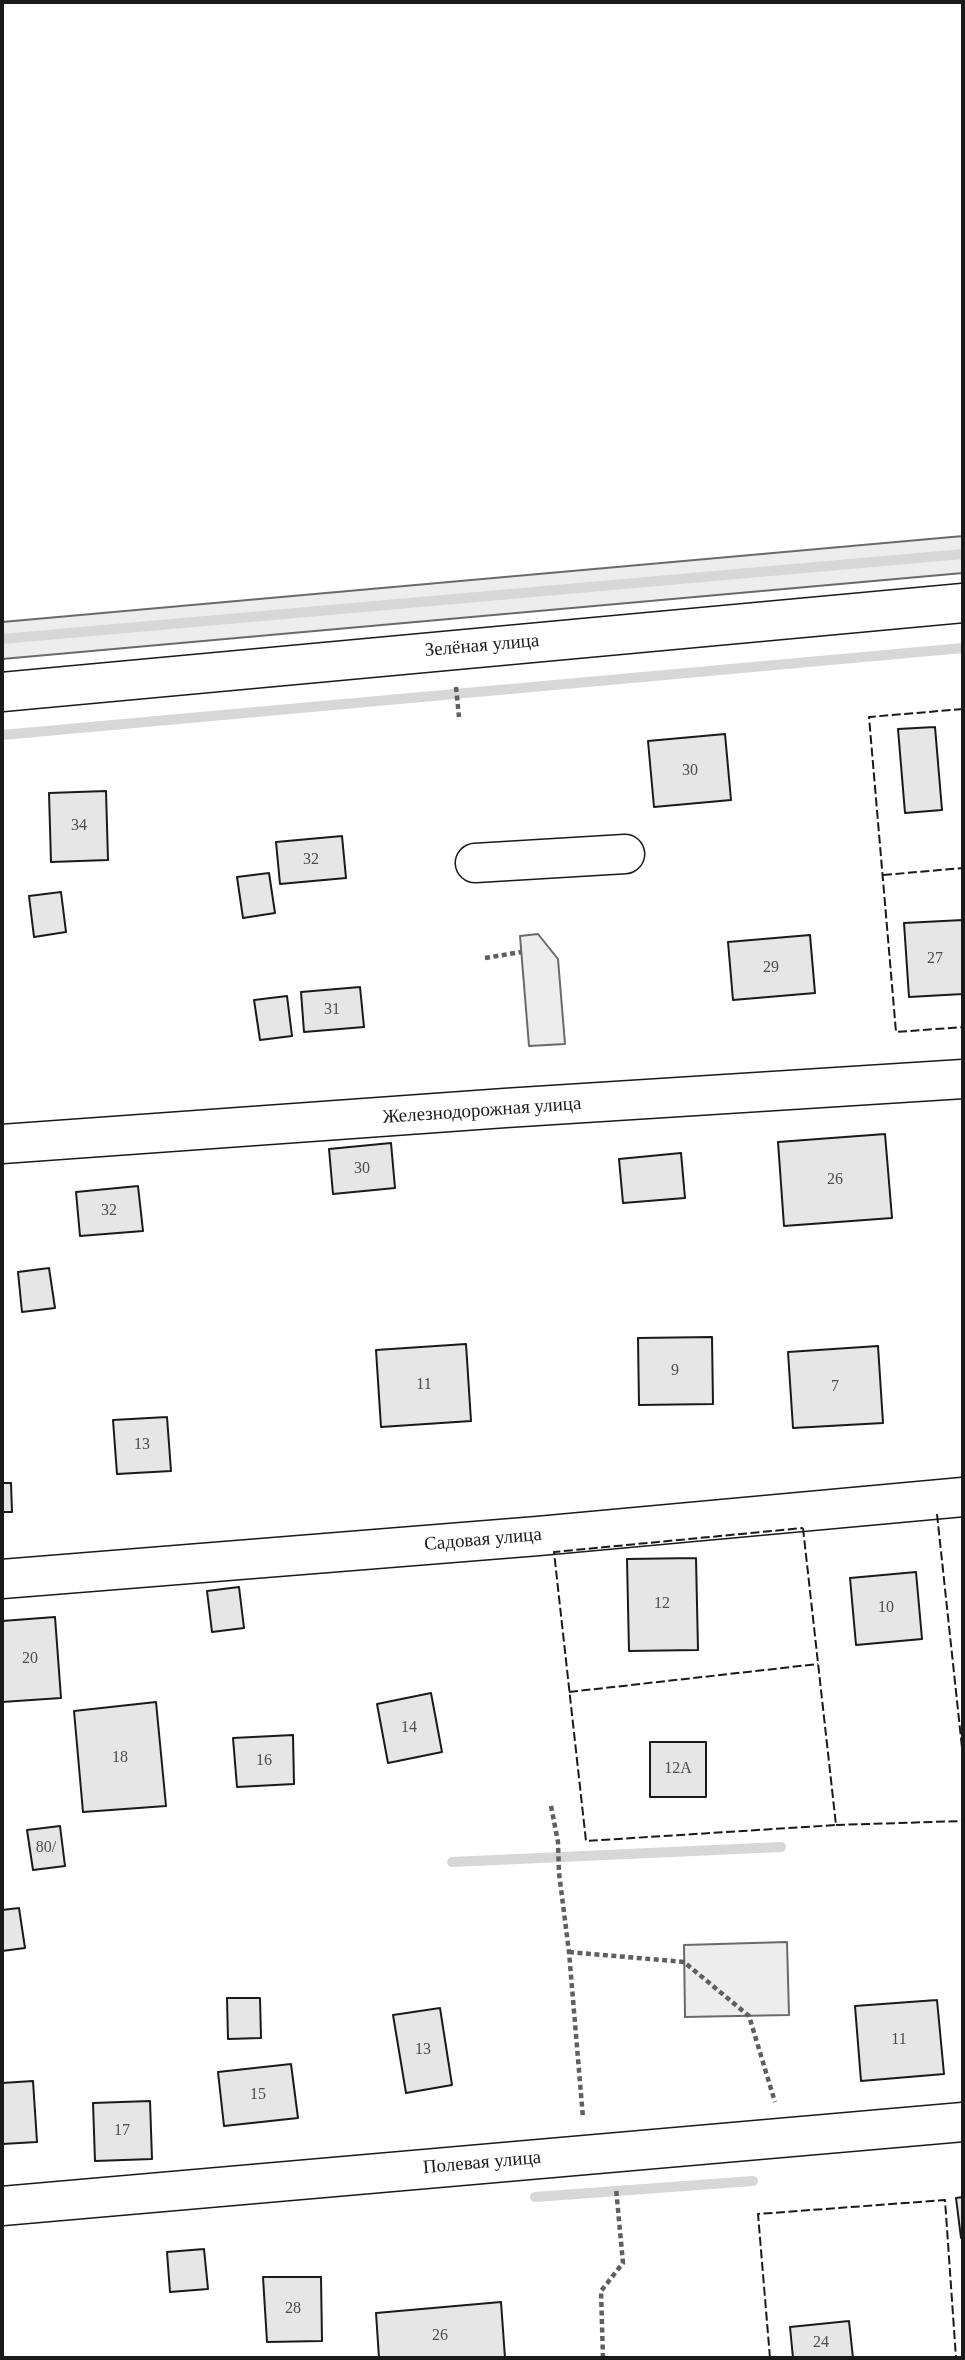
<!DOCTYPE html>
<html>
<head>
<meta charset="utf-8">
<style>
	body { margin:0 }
	#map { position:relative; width:965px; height:2360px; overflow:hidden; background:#fff; font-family:"Times New Roman",serif }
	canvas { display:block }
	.frame { position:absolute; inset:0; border:4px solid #1a1a1a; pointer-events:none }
</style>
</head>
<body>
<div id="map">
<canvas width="965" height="2360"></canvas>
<div class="frame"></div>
</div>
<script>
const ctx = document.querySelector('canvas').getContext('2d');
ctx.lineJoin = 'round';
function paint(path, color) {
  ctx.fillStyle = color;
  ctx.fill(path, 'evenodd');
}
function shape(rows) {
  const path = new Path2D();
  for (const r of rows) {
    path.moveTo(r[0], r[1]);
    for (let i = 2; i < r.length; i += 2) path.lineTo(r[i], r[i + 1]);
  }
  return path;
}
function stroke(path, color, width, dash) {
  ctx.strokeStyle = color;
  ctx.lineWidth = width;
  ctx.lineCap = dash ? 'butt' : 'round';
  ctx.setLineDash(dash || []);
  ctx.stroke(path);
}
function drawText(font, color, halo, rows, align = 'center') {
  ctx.font = font + ' "Times New Roman",serif';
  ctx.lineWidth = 5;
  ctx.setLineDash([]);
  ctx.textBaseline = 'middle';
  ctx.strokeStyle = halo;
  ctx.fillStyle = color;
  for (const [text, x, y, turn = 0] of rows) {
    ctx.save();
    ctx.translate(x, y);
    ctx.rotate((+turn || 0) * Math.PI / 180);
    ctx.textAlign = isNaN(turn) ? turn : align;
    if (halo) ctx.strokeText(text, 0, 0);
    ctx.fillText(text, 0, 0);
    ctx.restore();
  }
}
const built = shape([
	[963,536,963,573,2,659,2,622,963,536],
	[538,934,558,959,565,1044,529,1046,520,936,538,934],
	[787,1942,789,2015,685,2017,684,1945,787,1942]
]);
const stream = shape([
	[2,639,963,554],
	[2,735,963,648],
	[452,1862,781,1847],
	[535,2197,753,2181]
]);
const building = shape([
	[935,727,942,810,905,813,898,729,935,727],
	[725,734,731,800,654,807,648,741,725,734],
	[106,791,108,860,51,862,49,793,106,791],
	[342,836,346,878,280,884,276,842,342,836],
	[269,873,275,913,243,918,237,877,269,873],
	[61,892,66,932,34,937,29,896,61,892],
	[963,920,963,994,909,997,904,923,963,920],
	[810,935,815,993,733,1000,728,942,810,935],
	[360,987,364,1027,304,1032,301,992,360,987],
	[287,996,292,1036,260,1040,254,1000,287,996],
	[885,1134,892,1218,784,1226,778,1142,885,1134],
	[391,1143,395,1188,333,1194,329,1149,391,1143],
	[681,1153,685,1198,623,1203,619,1159,681,1153],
	[138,1186,143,1231,80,1236,76,1192,138,1186],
	[49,1268,55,1308,22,1312,18,1272,49,1268],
	[712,1337,713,1404,639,1405,638,1338,712,1337],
	[466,1344,471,1421,381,1427,376,1350,466,1344],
	[878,1346,883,1423,793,1428,788,1352,878,1346],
	[167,1417,171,1471,117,1474,113,1420,167,1417],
	[2,1483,11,1483,12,1512,2,1512,2,1483],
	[696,1558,698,1650,629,1651,627,1559,696,1558],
	[916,1572,922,1639,856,1645,850,1578,916,1572],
	[239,1587,244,1628,212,1632,207,1591,239,1587],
	[55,1617,61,1698,2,1702,2,1621,55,1617],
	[431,1693,442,1752,388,1763,377,1704,431,1693],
	[156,1702,166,1806,83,1812,74,1711,156,1702],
	[293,1735,294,1784,237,1787,233,1738,293,1735],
	[650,1742,706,1742,706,1797,650,1797,650,1742],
	[60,1826,65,1866,33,1870,27,1830,60,1826],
	[19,1908,25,1948,2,1951,2,1910,19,1908],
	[227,1998,260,1998,261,2038,228,2039,227,1998],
	[937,2000,944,2074,861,2081,855,2006,937,2000],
	[440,2008,452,2085,406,2093,393,2015,440,2008],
	[291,2064,298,2118,224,2126,218,2072,291,2064],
	[33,2081,37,2142,2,2144,2,2083,33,2081],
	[150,2101,152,2159,95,2161,93,2103,150,2101],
	[963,2197,963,2238,961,2238,956,2198,963,2197],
	[204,2249,208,2289,170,2292,167,2252,204,2249],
	[263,2277,321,2277,322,2341,267,2342,263,2277],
	[501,2302,505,2358,379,2358,376,2313,501,2302],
	[849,2321,853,2358,793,2358,790,2327,849,2321]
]);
const path = shape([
	[456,687,459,717],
	[485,958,521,952],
	[551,1806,558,1842,559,1873,569,1952,583,2118],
	[569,1952,684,1962,749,2016,775,2102],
	[603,2358,601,2291,623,2263,616,2188]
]);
const minor = shape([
	[2,692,963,603],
	[475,863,625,854],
	[2,1144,505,1108,963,1079],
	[2,1579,538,1536,963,1497],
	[2,2206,963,2122]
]);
const fence = shape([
	[963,709,869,717,896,1032,963,1027],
	[883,875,963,868],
	[937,1514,963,1757],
	[803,1528,836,1825,586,1841,554,1552,803,1528],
	[569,1692,818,1664],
	[836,1825,963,1821],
	[770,2358,758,2214,945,2200,956,2358]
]);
const numberNames = [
	["30",690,771],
	["34",79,826],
	["32",311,860],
	["27",935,959],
	["29",771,968],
	["31",332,1010],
	["30",362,1169],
	["26",835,1180],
	["32",109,1211],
	["9",675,1371],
	["11",424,1385],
	["7",835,1387],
	["13",142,1445],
	["12",662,1604],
	["10",886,1608],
	["20",30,1659],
	["14",409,1728],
	["18",120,1758],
	["16",264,1761],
	["12А",678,1769],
	["80/",46,1848],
	["11",899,2040],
	["13",423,2050],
	["15",258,2095],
	["17",122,2131],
	["28",293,2309],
	["26",440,2336],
	["24",821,2343]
];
const streetNames = [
	["Зелёная улица",482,646,-5],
	["Железнодорожная улица",482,1111,-4],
	["Садовая улица",483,1540,-5],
	["Полевая улица",482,2163,-5]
];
paint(built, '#ededed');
stroke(built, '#6a6a6a', 2);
stroke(stream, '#d7d7d7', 10);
paint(building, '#e6e6e6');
stroke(building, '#1a1a1a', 2);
stroke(minor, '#1a1a1a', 41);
stroke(path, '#5f5f5f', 4.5, [5, 3.5]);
stroke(minor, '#fff', 38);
stroke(fence, '#1a1a1a', 2, [9, 3.5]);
drawText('16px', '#4d4d4d', null, numberNames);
drawText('19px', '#1a1a1a', '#fff', streetNames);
</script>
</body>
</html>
